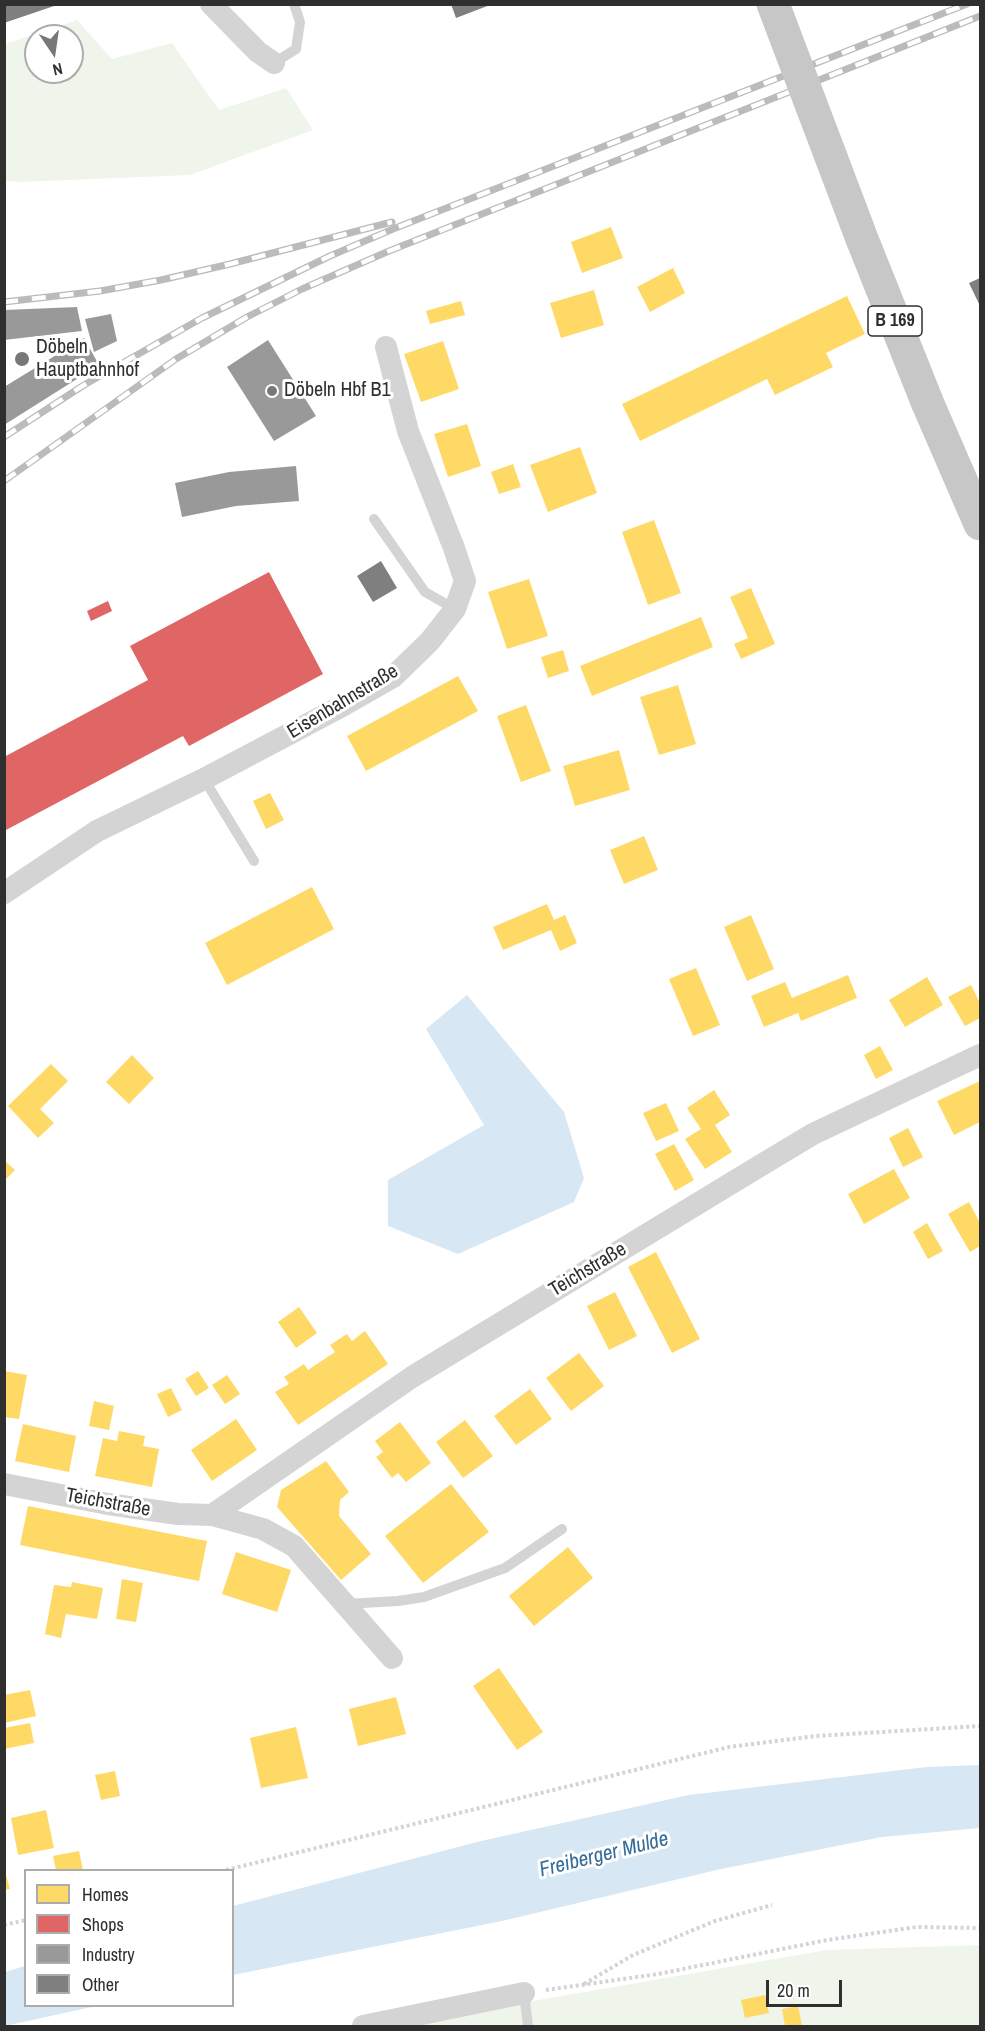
<!DOCTYPE html>
<html>
<head>
<meta charset="utf-8">
<style>
	body { margin:0 }
	#map { position:relative; width:985px; height:2031px; overflow:hidden; background:#fff; font-family:"Archivo Narrow",sans-serif }
	canvas { display:block }
	.frame { position:absolute; inset:0; border:6px solid #2f2f2f; pointer-events:none }
	.legend { position:absolute; left:24px; top:1869px; width:210px; height:138px; box-sizing:border-box; background:#fff; border:2px solid #acacac; margin:0; padding:8px 10px; list-style:none; font-size:18px; color:#2f2f2f }
	.legend li { display:flex; align-items:center; gap:12px; height:30px }
	.legend b { width:30px; border:2px solid #acacac }
	.north { position:absolute; left:24px; top:24px; width:60px; height:60px; box-sizing:border-box; background:#fff; border:2px solid #acacac; border-radius:50%; rotate:167deg; font-size:16px; font-weight:700; line-height:24px; text-align:center; color:#2f2f2f }
	.north::after { content:''; display:block; margin:auto; width:21px; height:27px; background:#787878; clip-path:polygon(50% 0,100% 100%,50% 72%,0 100%) }
	.scale { position:absolute; left:766px; top:1980px; width:76px; height:27px; box-sizing:border-box; border:3px solid #2f2f2f; border-top:0; padding-left:8px; font-size:18px; line-height:21px; white-space:nowrap; color:#2f2f2f; -webkit-text-stroke:4px #fff; paint-order:stroke }
</style>
</head>
<body>
<div id="map">
<canvas width="985" height="2031"></canvas>
<div class="frame"></div>
<ul class="legend">
<li><b style="height:16px;background:#ffd966"></b>Homes</li>
<li><b style="height:16px;background:#e06666"></b>Shops</li>
<li><b style="height:16px;background:#999"></b>Industry</li>
<li><b style="height:16px;background:#7f7f7f"></b>Other</li>
</ul>
<div class="north">N</div>
<div class="scale">20 m</div>
</div>
<script>
const ctx = document.querySelector('canvas').getContext('2d');
ctx.lineJoin = 'round';
function paint(path, color) {
  ctx.fillStyle = color;
  ctx.fill(path, 'evenodd');
}
function shape(rows) {
  const path = new Path2D();
  for (const r of rows) {
    path.moveTo(r[0], r[1]);
    for (let i = 2; i < r.length; i += 2) path.lineTo(r[i], r[i + 1]);
  }
  return path;
}
function stroke(path, color, width, dash) {
  ctx.strokeStyle = color;
  ctx.lineWidth = width;
  ctx.lineCap = dash ? 'butt' : 'round';
  ctx.setLineDash(dash || []);
  ctx.stroke(path);
}
function drawText(font, color, halo, rows, align = 'center') {
  ctx.font = font + ' "Archivo Narrow",sans-serif';
  ctx.lineWidth = 6;
  ctx.setLineDash([]);
  ctx.textBaseline = 'middle';
  ctx.strokeStyle = halo;
  ctx.fillStyle = color;
  for (const [text, x, y, turn = 0] of rows) {
    ctx.save();
    ctx.translate(x, y);
    ctx.rotate((+turn || 0) * Math.PI / 180);
    ctx.textAlign = isNaN(turn) ? turn : align;
    if (halo) ctx.strokeText(text, 0, 0);
    ctx.fillText(text, 0, 0);
    ctx.restore();
  }
}
const green = shape([
	[77,20,112,59,172,43,219,110,286,88,313,130,190,175,21,182,5,181,5,44],
	[36,36,72,36,72,72,36,72],
	[980,1945,980,2026,414,2026,504,2006,827,1950]
]);
const water = shape([
	[467,995,564,1112,584,1178,574,1202,458,1254,388,1226,388,1180,484,1125,426,1029],
	[980,1765,980,1828,882,1837,721,1869,502,1921,233,1975,233,1906,481,1841,689,1795,927,1767],
	[25,1966,26,2006,96,2006,5,2026,5,1972]
]);
const homes = shape([
	[611,227,623,258,582,273,571,242],
	[673,268,685,293,650,312,637,287],
	[594,290,604,325,561,338,550,303],
	[847,296,865,334,826,353,833,367,775,395,767,379,640,441,622,404],
	[461,301,465,315,430,324,426,311],
	[443,341,459,389,421,402,404,354],
	[467,424,481,466,448,477,434,434],
	[580,447,597,493,548,512,530,465],
	[513,464,521,487,499,494,491,472],
	[654,520,681,593,648,605,622,532],
	[529,579,548,636,507,649,488,592],
	[751,588,775,644,741,659,734,644,748,638,730,597],
	[701,617,713,647,592,696,580,666],
	[563,650,569,671,548,678,541,657],
	[458,676,478,711,366,771,347,736],
	[678,685,696,744,659,755,640,697],
	[526,705,551,771,521,782,497,716],
	[619,750,630,790,575,806,563,766],
	[270,793,284,820,266,829,253,801],
	[644,836,658,870,624,884,610,850],
	[312,887,334,929,227,985,205,943],
	[547,904,554,920,565,915,577,943,560,951,551,930,503,950,493,927],
	[751,915,774,969,747,981,724,927],
	[696,968,720,1025,693,1036,669,979],
	[848,975,857,998,801,1021,798,1013,764,1027,751,996,785,982,792,998],
	[927,977,943,1005,905,1027,889,1000],
	[971,985,980,1003,980,1018,965,1026,948,997],
	[880,1046,893,1070,876,1079,864,1055],
	[132,1055,154,1078,129,1104,106,1082],
	[51,1064,68,1081,40,1109,54,1123,38,1138,8,1106],
	[980,1081,980,1122,954,1135,937,1101],
	[714,1090,730,1115,715,1125,732,1152,705,1169,685,1139,701,1129,687,1108],
	[666,1103,679,1131,656,1141,643,1113],
	[908,1128,923,1157,903,1167,889,1138],
	[674,1144,694,1180,675,1191,655,1154],
	[4,1160,15,1170,4,1181],
	[894,1169,910,1198,864,1224,848,1194],
	[969,1202,980,1223,980,1246,970,1252,948,1214],
	[927,1223,943,1251,928,1259,913,1232],
	[656,1252,700,1339,672,1353,628,1267],
	[615,1292,637,1336,609,1350,587,1306],
	[299,1307,317,1333,296,1348,278,1322],
	[365,1331,388,1364,298,1425,275,1392,289,1384,284,1377,304,1364,308,1370,335,1352,330,1345,347,1334,352,1341],
	[579,1353,604,1386,571,1411,546,1378],
	[4,1371,27,1375,19,1419,4,1417],
	[198,1371,209,1388,196,1396,185,1379],
	[227,1375,240,1394,225,1404,212,1385],
	[171,1388,182,1410,168,1417,157,1394],
	[530,1389,552,1419,516,1445,494,1416],
	[94,1401,114,1406,109,1430,89,1426],
	[236,1419,257,1450,212,1481,191,1450],
	[465,1420,493,1456,463,1478,436,1442],
	[400,1422,431,1463,406,1482,398,1473,392,1478,376,1457,383,1452,375,1441],
	[23,1424,76,1436,69,1472,15,1461],
	[119,1431,145,1436,143,1446,159,1449,152,1487,95,1476,103,1438,117,1441],
	[326,1461,349,1492,340,1500,339,1516,371,1554,341,1580,277,1507,281,1490],
	[451,1484,489,1532,423,1583,385,1536],
	[28,1506,207,1541,199,1581,20,1545],
	[568,1547,593,1578,534,1626,509,1596],
	[236,1552,291,1570,277,1612,222,1594],
	[122,1579,143,1583,136,1622,116,1619],
	[72,1582,103,1588,97,1619,66,1614,61,1638,45,1634,54,1585,71,1587],
	[499,1668,543,1732,517,1750,473,1686],
	[30,1690,36,1716,4,1723,4,1695],
	[396,1697,406,1734,358,1746,349,1709],
	[30,1723,34,1743,4,1749,4,1728],
	[296,1727,308,1778,261,1788,250,1738],
	[115,1771,120,1796,101,1800,95,1775],
	[46,1810,54,1848,18,1855,11,1818],
	[79,1851,83,1870,56,1870,53,1856],
	[4,1868,10,1889,4,1890],
	[765,1995,769,2013,745,2018,741,2000],
	[798,2006,802,2025,785,2026,782,2009]
]);
const shops = shape([
	[269,572,323,674,189,746,183,736,6,830,4,827,4,757,148,680,130,646],
	[108,601,112,611,91,621,87,611]
]);
const industry = shape([
	[77,307,82,331,4,340,4,310],
	[111,314,117,341,94,352,85,319],
	[84,338,99,365,4,425,4,387],
	[268,340,316,416,274,441,227,367],
	[296,466,299,501,236,506,182,517,175,483,229,472]
]);
const building = shape([
	[4,4,57,4,57,5,4,23],
	[451,4,490,4,490,5,456,18],
	[980,278,980,306,969,283],
	[381,561,397,588,373,602,357,576]
]);
const path = shape([
	[226,1870,729,1747,816,1736,980,1726],
	[4,1925,26,1920],
	[584,1984,633,1955,715,1921,772,1905],
	[546,1990,658,1974,827,1940,917,1927,980,1928]
]);
const service = shape([
	[274,63,296,49,300,22,294,4],
	[374,519,425,592,455,609],
	[204,779,254,861],
	[345,1604,398,1601,424,1597,505,1568,562,1529],
	[524,1993,528,2026]
]);
const minor = shape([
	[211,4,258,52,274,63],
	[4,893,97,831,204,779,344,705,393,677,430,641,455,609,465,581,454,548,408,431,386,347],
	[4,1484,108,1504,178,1514,212,1515,412,1377,763,1164,813,1134,980,1055],
	[212,1515,263,1529,294,1546,392,1658],
	[363,2026,524,1993]
]);
const primary = shape([
	[831,157,862,239,928,404,980,524]
]);
const rail = shape([
	[4,302,100,291,161,280,230,264,392,222],
	[4,437,84,385,202,318,330,256,393,229,967,4],
	[4,481,176,359,247,317,302,289,389,251,980,16]
]);
const primaryBridge = shape([
	[773,4,831,157]
]);
const markers = [
	[22,359,8,"#787878"],
	[272,391,6,"#787878"]
];
const shields = [
	[895,321,54]
];
const shieldNames = [
	["B 169",895,321]
];
const poiNames = [
	["Döbeln",36,348],
	["Hauptbahnhof",36,371],
	["Döbeln Hbf B1",284,391]
];
const streetNames = [
	["Eisenbahnstraße",343,702,-31],
	["Teichstraße",588,1270,-31],
	["Teichstraße",108,1503,10]
];
const waterNames = [
	["Freiberger Mulde",604,1855,-14]
];
paint(green, '#f0f5ec');
paint(water, '#d7e7f4');
paint(homes, '#ffd966');
paint(shops, '#e06666');
paint(industry, '#999');
paint(building, '#7f7f7f');
stroke(path, '#d4d4d4', 4, [3, 3]);
stroke(service, '#d4d4d4', 10);
stroke(minor, '#d4d4d4', 22);
stroke(primary, '#c7c7c7', 33);
stroke(rail, '#bbb', 7);
stroke(rail, '#fff', 4.5, [14]);
stroke(primaryBridge, '#c7c7c7', 33);
for (const [x, y, r, color] of markers) {
  const dot = new Path2D();
  dot.arc(x, y, r, 0, 2 * Math.PI);
  ctx.fillStyle = color;
  ctx.fill(dot);
  stroke(dot, '#fff', 2);
}
for (const [x, y, w] of shields) {
  const box = new Path2D();
  box.roundRect(x - w / 2, y - 15, w, 30, 4.5);
  ctx.fillStyle = '#fff';
  ctx.fill(box);
  stroke(box, '#2f2f2f', 1.5);
}
drawText('bold 18px', '#2f2f2f', null, shieldNames);
drawText('20px', '#2f2f2f', '#fff', poiNames, 'left');
drawText('20px', '#2f2f2f', '#fff', streetNames);
drawText('italic 21px', '#366d98', '#fff', waterNames);
</script>
</body>
</html>
